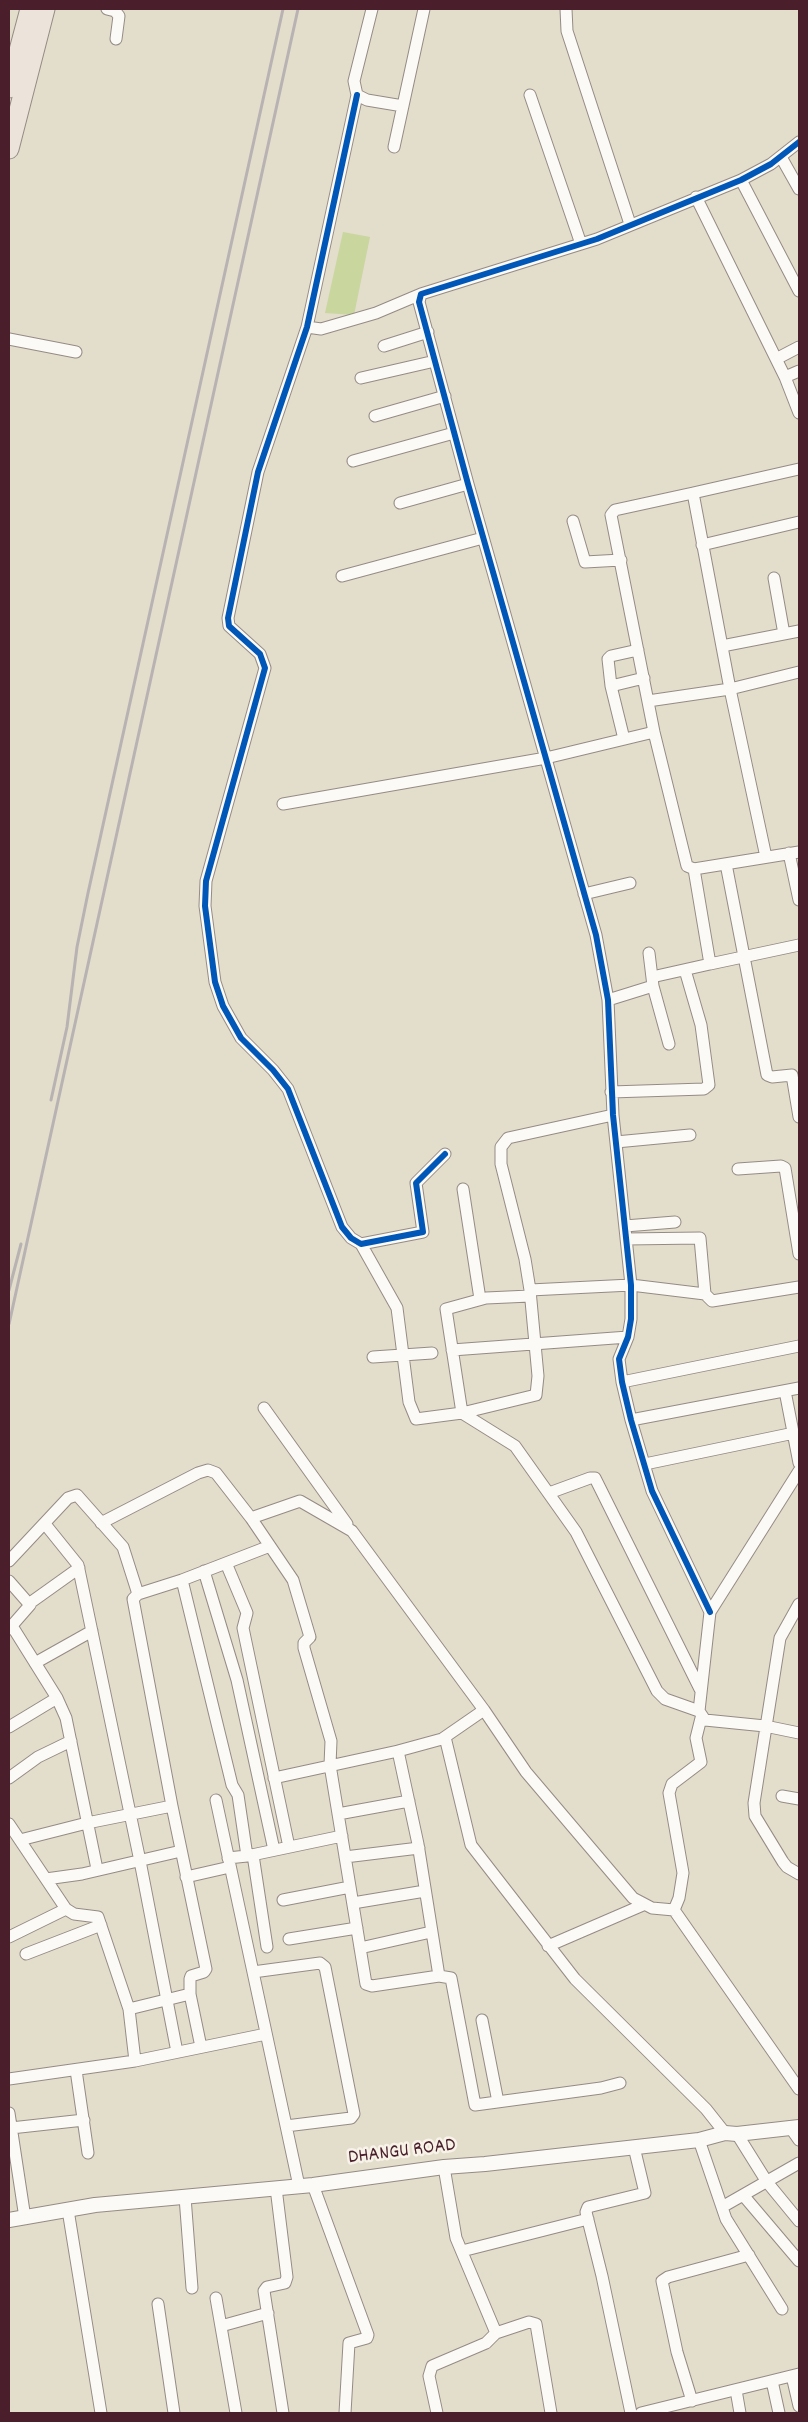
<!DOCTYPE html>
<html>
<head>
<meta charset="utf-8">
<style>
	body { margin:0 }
	#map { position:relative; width:808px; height:2422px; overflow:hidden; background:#e3ddcc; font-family:Dekko,sans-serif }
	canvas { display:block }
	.frame { position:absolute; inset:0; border:10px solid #4a1f2b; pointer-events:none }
</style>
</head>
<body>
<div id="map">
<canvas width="808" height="2422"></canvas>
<div class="frame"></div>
</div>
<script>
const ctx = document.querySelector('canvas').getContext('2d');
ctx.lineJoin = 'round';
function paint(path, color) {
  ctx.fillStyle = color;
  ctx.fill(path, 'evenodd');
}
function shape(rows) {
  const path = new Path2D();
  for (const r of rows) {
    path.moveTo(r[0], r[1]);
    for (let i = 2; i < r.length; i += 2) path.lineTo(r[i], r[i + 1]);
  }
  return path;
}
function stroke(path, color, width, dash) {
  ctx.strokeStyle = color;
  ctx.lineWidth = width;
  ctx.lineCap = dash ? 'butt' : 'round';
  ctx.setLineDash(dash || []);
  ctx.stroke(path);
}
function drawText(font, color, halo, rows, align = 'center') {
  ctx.font = font + ' Dekko,sans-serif';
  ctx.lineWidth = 5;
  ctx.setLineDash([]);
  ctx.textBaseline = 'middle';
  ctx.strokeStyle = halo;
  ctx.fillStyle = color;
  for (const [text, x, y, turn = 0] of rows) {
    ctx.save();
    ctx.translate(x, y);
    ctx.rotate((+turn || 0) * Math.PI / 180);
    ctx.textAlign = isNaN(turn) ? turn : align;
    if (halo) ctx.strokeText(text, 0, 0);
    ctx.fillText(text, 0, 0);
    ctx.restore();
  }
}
const green = shape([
	[343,232,370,237,354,315,325,313]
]);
const minor = shape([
	[107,9,115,11,119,16,116,39],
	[372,9,354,81,357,95,367,100,403,106],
	[566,9,567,31,630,224],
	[357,95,307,327,258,472,228,618,229,626,260,654,265,668,206,881,205,906,215,982,223,1006,241,1038,273,1070,288,1089,342,1227,351,1238,361,1244,423,1232,416,1183,445,1154],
	[530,95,581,244],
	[394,147,424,9],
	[781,157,799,189],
	[741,180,799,291],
	[696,197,785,377,799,413],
	[307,327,321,329,376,313,421,294],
	[9,339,76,352],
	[384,346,428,332],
	[776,359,799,347],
	[785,377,799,371],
	[361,378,435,361],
	[375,416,445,396],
	[353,461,454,433],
	[693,493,615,510,611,515,654,732,686,862,687,866,694,869,799,852],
	[400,503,468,484],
	[573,521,585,562,621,560],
	[702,545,799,522],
	[342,576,483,538],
	[774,578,784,634],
	[722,646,799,631],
	[611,686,644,678],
	[648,701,730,689,799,672],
	[624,739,611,686,608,659,611,656,638,650],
	[283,804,546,758,654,732],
	[789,853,799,900],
	[766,857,730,689,693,493,799,469],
	[726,864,767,1075,772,1077,792,1075,799,1117],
	[694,869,710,964,799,945],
	[584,894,630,883],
	[649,953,653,986,669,1044],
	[652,977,710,964],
	[608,1000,653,986],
	[611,1092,704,1089,709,1085,701,1025,685,970],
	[616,1142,690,1135],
	[738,1169,781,1166,785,1168,799,1254],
	[463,1189,480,1299],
	[625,1226,675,1222],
	[626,1239,700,1238,705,1294],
	[361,1244,397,1308,409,1402,416,1419,462,1413,536,1395,538,1376,530,1290,525,1259,501,1164,501,1147,508,1138,613,1115],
	[530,1290,631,1285,705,1294,712,1301,799,1287],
	[530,1296,486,1298,446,1309,462,1413,515,1446,576,1532,657,1691,665,1699,699,1711],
	[452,1350,628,1337],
	[373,1357,432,1353],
	[622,1382,799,1346],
	[785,1391,799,1463],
	[264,1408,347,1524],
	[631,1420,799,1388],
	[645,1464,794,1433],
	[799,1471,710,1612,699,1711,705,1720,765,1726,799,1733],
	[549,1493,590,1478,595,1478,700,1689],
	[251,1518,300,1501,352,1531,484,1710,526,1772,633,1898,652,1908,674,1910,799,2089],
	[101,1523,198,1473,208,1470,216,1473,251,1518,293,1580,310,1637,304,1643,304,1648,331,1741,330,1765,366,1984,372,1986,439,1976],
	[45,1524,78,1565,140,1861,177,2052],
	[9,1561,68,1498,77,1495,123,1547,138,1594],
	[226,1563,247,1613,243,1628,289,1847],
	[204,1571,237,1680,274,1850],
	[182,1580,232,1785,238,1795,247,1856],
	[9,1581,30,1605,9,1629],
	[30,1603,79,1568],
	[799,1604,780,1638,754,1803,755,1816,783,1862,787,1867,799,1874],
	[710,1612,652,1491,631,1420,622,1382,619,1359,628,1337,631,1319,631,1285,613,1115,608,1000,596,935,468,484,419,302,421,294,597,239,741,180,771,164,799,142],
	[12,1626,57,1698,66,1718,97,1869],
	[35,1663,92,1631],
	[9,1727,57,1698],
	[445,1737,471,1845,575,1979,706,2109,725,2133],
	[398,1751,442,1739,484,1710],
	[9,1778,38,1757,71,1741],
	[274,1778,398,1751,418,1844,439,1976,451,1978,475,2105,601,2088,620,2083],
	[782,1796,799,1799],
	[216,1800,299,2186],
	[338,1814,409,1801],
	[9,1824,66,1909,74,1914,98,1917,129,2009,135,2061],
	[20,1840,87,1823,172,1806],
	[253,1855,267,1947],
	[345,1857,419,1848],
	[228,1858,247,1856,342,1836],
	[186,1877,230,1867],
	[46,1879,82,1874,181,1851],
	[283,1900,350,1887],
	[353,1903,425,1891],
	[674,1910,679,1898,683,1873,669,1793,672,1784,701,1762,696,1738,701,1718],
	[9,1937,66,1909],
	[289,1939,357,1928],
	[548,1946,643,1905],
	[360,1948,431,1932],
	[26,1954,101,1925],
	[253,1972,320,1963,325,1967,354,2114,351,2118,286,2126],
	[129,2009,190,1994],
	[482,2020,498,2102],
	[201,2047,190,1994,190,1979,191,1976,204,1972,206,1969,172,1806,133,1599,138,1594,182,1580,270,1546],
	[76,2070,88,2153],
	[9,2079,135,2061,266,2034],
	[9,2113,25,2218],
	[790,2127,799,2140],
	[11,2128,84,2120],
	[737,2134,767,2182,799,2221],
	[699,2140,726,2219,782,2309],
	[313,2185,368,2335,367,2338,349,2343,345,2413],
	[276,2188,287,2277,285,2283,267,2287,264,2291,283,2413],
	[743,2195,799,2261],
	[185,2197,192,2288],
	[722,2207,799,2163],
	[68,2210,101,2413],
	[462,2251,588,2219],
	[216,2298,236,2413],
	[158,2304,174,2413],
	[221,2326,268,2313],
	[496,2333,529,2322,536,2324,551,2413],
	[792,2376,799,2406],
	[772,2381,779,2413],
	[736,2390,740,2413],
	[692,2401,677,2352,662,2281,668,2277,749,2255],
	[437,2413,429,2376,432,2366,486,2343,496,2333,456,2238,444,2167],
	[631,2413,602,2276,586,2212,588,2207,645,2193,634,2147],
	[641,2413,799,2374]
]);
const tertiary = shape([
	[9,2220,95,2205,313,2185,444,2167,485,2164,699,2140,725,2133,737,2134,799,2127]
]);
const trunk = shape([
	[9,88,30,9],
	[9,149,45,9]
]);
const rail = shape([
	[51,1100,67,1027,77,947,88,893,283,9],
	[9,1290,21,1244],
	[9,1324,298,9]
]);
const cycleway = shape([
	[357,95,307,327,258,472,228,618,229,626,260,654,265,668,206,881,205,906,215,982,223,1006,241,1038,273,1070,288,1089,342,1227,351,1238,361,1244,423,1232,416,1183,445,1154],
	[710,1612,652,1491,631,1420,622,1382,619,1359,628,1337,631,1319,631,1285,613,1115,608,1000,596,935,468,484,419,302,421,294,597,239,741,180,771,164,799,142]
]);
const streetNames = [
	["DHANGU ROAD",402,2153,-7]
];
paint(green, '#c9d69e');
stroke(minor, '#958b84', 13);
stroke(tertiary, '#958b84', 16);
stroke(trunk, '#958b84', 21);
stroke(minor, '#fbfaf7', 11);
stroke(tertiary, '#fbfaf7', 14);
stroke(trunk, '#ece4db', 19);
stroke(rail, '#b8b2b2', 3);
stroke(cycleway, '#0057b8', 6);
drawText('20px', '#4a1f2b', '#f7f3e8', streetNames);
</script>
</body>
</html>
